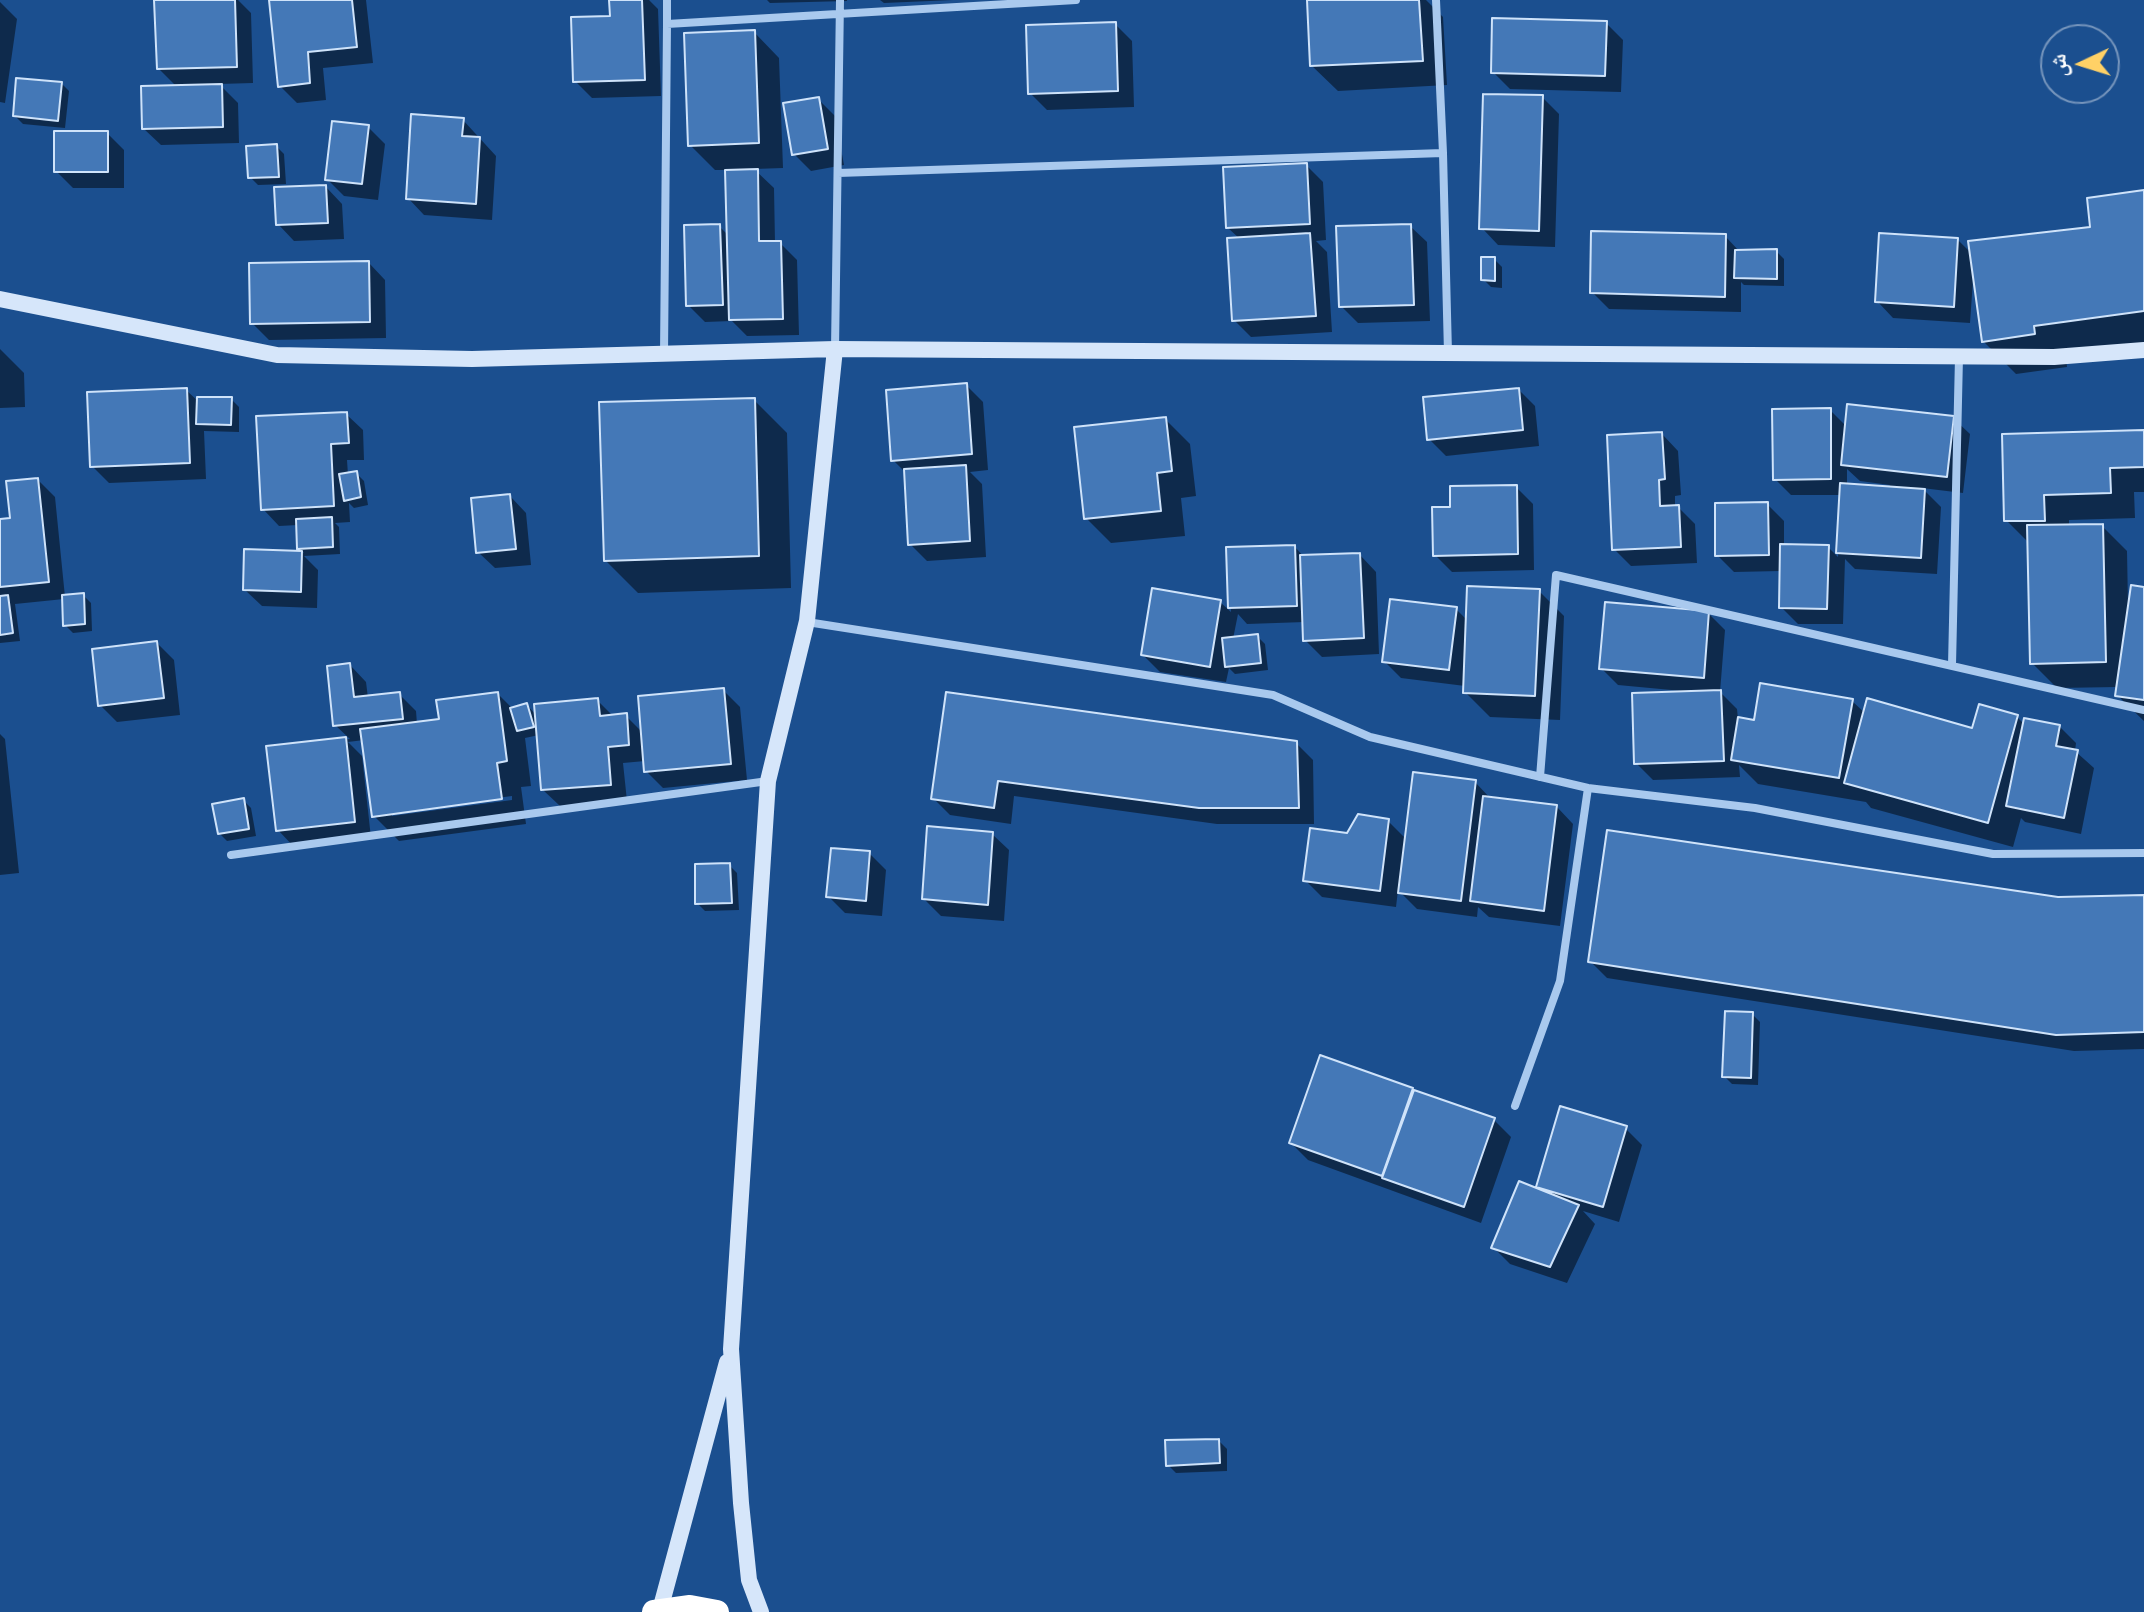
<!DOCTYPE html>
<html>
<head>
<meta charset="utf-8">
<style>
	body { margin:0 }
	#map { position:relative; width:2144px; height:1612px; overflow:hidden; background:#1b4f8f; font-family:"Public Sans","Noto Naskh Arabic",sans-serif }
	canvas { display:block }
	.north { position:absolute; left:2040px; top:24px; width:80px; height:80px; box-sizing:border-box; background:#1b4f8f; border:2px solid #7695bc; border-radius:50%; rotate:266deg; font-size:22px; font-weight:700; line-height:32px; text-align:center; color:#fff }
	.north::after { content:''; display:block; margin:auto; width:28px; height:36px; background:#ffd166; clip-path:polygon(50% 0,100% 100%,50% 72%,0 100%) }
</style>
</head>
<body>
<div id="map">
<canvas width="2144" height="1612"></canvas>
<div class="north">ش</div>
</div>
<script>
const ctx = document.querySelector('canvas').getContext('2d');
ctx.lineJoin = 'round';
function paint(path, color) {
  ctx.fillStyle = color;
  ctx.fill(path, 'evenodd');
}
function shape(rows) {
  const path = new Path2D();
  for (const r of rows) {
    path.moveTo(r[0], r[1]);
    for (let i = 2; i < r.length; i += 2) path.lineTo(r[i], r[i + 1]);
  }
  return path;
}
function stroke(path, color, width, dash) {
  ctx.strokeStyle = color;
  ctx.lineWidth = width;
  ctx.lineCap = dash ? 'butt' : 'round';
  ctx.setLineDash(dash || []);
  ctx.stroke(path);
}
const shadow = shape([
	[156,0,238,0,251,13,253,83,219,84,238,103,239,143,161,145,144,129,177,87,159,69],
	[271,0,366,0,373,63,323,68,326,100,297,103,280,86],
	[611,0,649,0,658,9,661,96,592,98,575,81,612,18],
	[767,0,847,0,847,1,770,3],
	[880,0,953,0,884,3],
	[1309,0,1426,0,1443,17,1447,85,1338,91,1312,66],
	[0,2,17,19,5,103,0,102],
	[1606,23,1623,40,1621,92,1510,89,1493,72],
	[1115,24,1132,41,1134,107,1047,110,1030,93],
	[754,32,779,58,783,168,754,169,774,188,775,243,780,243,797,260,799,335,747,336,732,321,705,322,688,305,719,226,728,235,727,170,715,170,690,145],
	[61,83,69,91,65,128,23,124,15,116],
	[1542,97,1559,114,1555,247,1498,245,1482,228],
	[818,99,835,116,844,165,811,171,794,154],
	[463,120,496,156,492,220,424,215,408,198],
	[368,127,385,144,378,200,344,196,327,179],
	[107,133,124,150,124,188,73,188,56,171],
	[276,146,284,154,286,184,258,185,250,177],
	[1306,165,1323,182,1326,240,1316,241,1327,252,1332,332,1251,337,1234,320,1240,239,1228,228],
	[326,187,342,204,344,239,294,241,278,224],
	[2144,192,2144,348,2066,358,2067,367,2016,374,1983,341,1975,280,1973,280,1970,323,1893,318,1877,301,1958,240,1971,253,2092,229],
	[1410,226,1427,242,1430,321,1358,323,1341,306],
	[1725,236,1740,252,1776,251,1784,259,1784,286,1744,285,1741,282,1741,312,1609,309,1592,292],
	[1494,259,1502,267,1502,288,1491,287,1483,279],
	[369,263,385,280,386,338,269,340,252,323],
	[0,349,24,373,25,407,0,408],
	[966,385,983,402,988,470,970,472,982,484,986,557,927,561,910,544,906,473,893,460],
	[186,390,199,402,231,399,239,407,239,432,204,431,206,479,109,483,92,466],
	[1519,390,1535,406,1539,446,1446,456,1429,439],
	[754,400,787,433,791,588,638,593,605,560],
	[1830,410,1847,427,1953,418,1970,434,1963,493,1922,488,1941,507,1937,574,1855,569,1845,559,1843,624,1798,624,1781,607,1781,571,1734,572,1717,555,1767,504,1784,521,1784,546,1828,547,1838,557,1841,495,1791,495,1775,479],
	[1847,469,1860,481,1890,485,1889,488,1847,486],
	[346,414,363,430,364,460,347,460,348,475,356,473,364,481,368,505,354,508,349,503,350,522,335,523,339,527,340,554,304,556,318,570,317,608,262,606,245,590,246,551,304,553,299,548,298,525,279,526,263,509],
	[1165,419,1190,444,1196,496,1181,498,1185,536,1111,543,1086,518],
	[2144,433,2144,492,2134,492,2135,518,2069,520,2069,526,2102,526,2127,551,2128,605,2144,589,2144,721,2117,695,2118,687,2057,688,2032,663,2029,543,2006,520,2004,436],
	[1662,434,1678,451,1681,495,1675,496,1675,508,1678,507,1695,524,1697,563,1631,566,1614,549],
	[38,480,55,497,65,597,83,595,91,603,92,631,73,633,65,625,64,599,15,604,20,641,0,643,0,521,12,520],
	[1516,487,1533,504,1534,570,1452,572,1435,555,1452,509],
	[510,496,526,513,531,565,495,568,478,552],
	[1295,547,1304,557,1360,555,1376,572,1379,654,1322,657,1305,640,1305,622,1247,624,1238,614,1233,639,1257,636,1265,644,1268,670,1235,674,1229,668,1226,682,1160,672,1143,655,1220,602,1231,612,1228,549],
	[1539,591,1564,616,1560,720,1490,717,1465,692,1465,686,1401,678,1384,661,1456,609,1467,620],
	[1708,613,1725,630,1720,692,1737,709,1738,719,1755,722,1852,701,1865,713,1974,730,2017,717,2025,725,2059,726,2076,743,2075,751,2094,768,2081,834,2025,822,2021,818,2013,847,1871,808,1866,802,1758,784,1739,765,1740,777,1653,780,1636,763,1682,691,1618,685,1601,668],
	[157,643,174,660,180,715,117,722,100,705],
	[350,665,366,682,368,698,399,694,416,711,417,724,441,721,498,694,513,709,527,705,537,716,597,700,614,717,626,716,643,733,723,690,740,707,747,780,663,788,646,771,645,761,623,763,627,801,560,806,543,790,539,735,525,738,531,786,521,787,526,824,399,841,374,816,364,740,348,742,362,756,371,838,294,847,278,830,268,748,350,739,335,725],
	[512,796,512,800,392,816,392,812],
	[948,694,1296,743,1313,760,1314,824,1217,824,1014,796,1011,824,950,815,933,798],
	[0,734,5,739,19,873,0,875],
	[1475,782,1491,799,1557,807,1573,824,1560,926,1489,917,1478,907,1477,917,1417,909,1398,890,1396,907,1322,897,1305,880,1348,836,1388,821,1406,839],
	[243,800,251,808,256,836,227,841,219,833],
	[992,834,1009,850,1004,921,941,916,924,899],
	[869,853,886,870,882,916,845,913,829,897],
	[729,865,737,873,739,910,705,911,697,903],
	[2144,897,2144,1049,2074,1051,1607,978,1590,961],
	[1752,1014,1760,1022,1758,1085,1732,1084,1724,1076],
	[1321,1058,1494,1120,1511,1137,1481,1223,1308,1160,1291,1143],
	[1625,1128,1642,1145,1619,1222,1583,1211,1595,1224,1567,1283,1510,1264,1494,1248,1546,1194,1538,1186],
	[1219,1441,1227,1449,1227,1471,1176,1473,1168,1465]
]);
const building = shape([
	[154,0,235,0,237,67,157,69,154,0],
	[269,0,352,0,357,47,308,52,310,83,278,87,269,0],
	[609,0,642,0,645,80,573,82,571,17,610,16,609,0],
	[1307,0,1419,0,1423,61,1310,66,1307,0],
	[1492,18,1607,21,1605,76,1491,73,1492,18],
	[1116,22,1118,91,1028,94,1026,25,1116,22],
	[755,30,759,143,688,146,684,33,755,30],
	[16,78,62,82,58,121,13,116,16,78],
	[222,84,223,127,142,129,141,86,222,84],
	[1483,94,1543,95,1539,231,1479,229,1483,94],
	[819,97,828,149,792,155,783,103,819,97],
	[411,114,464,118,462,136,480,137,476,204,406,199,411,114],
	[332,121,369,125,362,184,325,180,332,121],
	[54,131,108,131,108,172,54,172,54,131],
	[277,144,279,177,248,178,246,146,277,144],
	[1307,163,1310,224,1226,228,1223,167,1307,163],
	[758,169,759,241,781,241,783,319,729,320,725,170,758,169],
	[326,185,328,223,276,225,274,187,326,185],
	[2144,190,2144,311,2034,326,2035,334,1982,342,1968,241,2090,227,2087,198,2144,190],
	[720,224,723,305,686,306,684,225,720,224],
	[1411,224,1414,305,1339,307,1336,226,1411,224],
	[1591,231,1726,234,1725,297,1590,293,1591,231],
	[1310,233,1316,316,1232,321,1227,238,1310,233],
	[1879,233,1958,238,1954,307,1875,302,1879,233],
	[1777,249,1777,279,1734,278,1735,250,1777,249],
	[1481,257,1495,257,1495,281,1481,280,1481,257],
	[369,261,370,322,250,324,249,263,369,261],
	[967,383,972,454,891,461,886,390,967,383],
	[187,388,190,463,90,467,87,392,187,388],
	[1519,388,1523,430,1427,440,1423,397,1519,388],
	[197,397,232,397,231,425,196,424,197,397],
	[755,398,759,556,604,561,599,402,755,398],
	[1847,404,1954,416,1947,477,1841,465,1847,404],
	[1831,408,1831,479,1773,480,1772,409,1831,408],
	[347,412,349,443,331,444,334,506,261,510,256,416,347,412],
	[1166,417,1172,471,1157,473,1161,511,1084,519,1074,427,1166,417],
	[2144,430,2144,467,2110,468,2111,493,2044,495,2045,521,2004,521,2002,434,2144,430],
	[1662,432,1665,479,1659,480,1660,506,1679,505,1681,547,1612,550,1607,435,1662,432],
	[966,465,970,541,908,545,904,469,966,465],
	[357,471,361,497,344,501,339,474,357,471],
	[38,478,49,582,0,587,0,519,10,518,6,481,38,478],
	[1840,483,1925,489,1921,558,1836,553,1840,483],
	[1517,485,1518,554,1433,556,1432,507,1450,507,1450,486,1517,485],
	[510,494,516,549,476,553,471,498,510,494],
	[1768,502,1769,555,1715,556,1715,503,1768,502],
	[332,517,333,547,297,549,296,519,332,517],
	[2103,524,2106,662,2030,664,2027,525,2103,524],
	[1780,544,1829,545,1827,609,1779,608,1780,544],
	[1295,545,1297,606,1228,608,1226,547,1295,545],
	[244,549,302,551,301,592,243,590,244,549],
	[1360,553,1364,638,1303,641,1300,555,1360,553],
	[2131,585,2144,587,2144,700,2115,696,2131,585],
	[1467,586,1540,589,1535,696,1463,693,1467,586],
	[1152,588,1221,600,1210,667,1141,655,1152,588],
	[84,593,85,624,63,626,62,595,84,593],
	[8,595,13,633,0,635,0,596,8,595],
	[1390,599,1457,607,1449,670,1382,662,1390,599],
	[1605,602,1709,611,1704,678,1599,669,1605,602],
	[1258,634,1261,663,1225,667,1222,638,1258,634],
	[157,641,164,698,98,706,92,649,157,641],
	[350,663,354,697,400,692,403,719,333,726,327,666,350,663],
	[1760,683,1853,699,1839,778,1731,760,1738,717,1754,720,1760,683],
	[724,688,731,764,644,772,638,696,724,688],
	[1721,690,1724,761,1634,764,1632,693,1721,690],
	[498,692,507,761,497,763,502,799,372,817,360,729,439,719,436,700,498,692],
	[946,692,1297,741,1299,808,1199,808,998,781,994,808,931,799,946,692],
	[598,698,600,716,627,713,629,745,608,747,611,785,541,790,534,704,598,698],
	[1867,698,1972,728,1979,704,2018,715,1988,823,1844,783,1867,698],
	[527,703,534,727,517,731,510,708,527,703],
	[2024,718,2060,725,2056,746,2078,750,2064,818,2006,806,2024,718],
	[346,737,355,822,276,831,266,746,346,737],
	[1413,772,1476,780,1461,901,1398,893,1413,772],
	[1483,796,1557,805,1544,911,1470,901,1483,796],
	[244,798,249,829,218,834,212,804,244,798],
	[1358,814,1389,819,1380,891,1303,881,1310,828,1347,833,1358,814],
	[927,826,993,832,988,905,922,899,927,826],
	[1607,830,2058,897,2144,895,2144,1032,2056,1035,1588,962,1607,830],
	[831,848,870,851,866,901,826,897,831,848],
	[730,863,732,903,695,904,695,864,730,863],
	[1725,1011,1753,1012,1751,1078,1722,1077,1725,1011],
	[1320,1055,1413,1088,1382,1176,1289,1143,1320,1055],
	[1414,1090,1495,1118,1464,1207,1382,1178,1414,1090],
	[1560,1106,1627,1126,1603,1207,1536,1187,1560,1106],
	[1519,1181,1579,1205,1550,1267,1491,1248,1519,1181],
	[1219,1439,1220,1463,1166,1466,1165,1440,1219,1439]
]);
const street = shape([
	[1436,0,1443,153,1448,353],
	[667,24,667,0],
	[838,173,1443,153],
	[835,349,840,0],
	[664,354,667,24,1076,0],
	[807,622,1273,695,1370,737,1588,788,1755,808,1993,854,2144,853],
	[1952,665,1959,357],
	[1540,777,1556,575,2144,710],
	[231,855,768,781],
	[1515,1106,1560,981,1588,788]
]);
const secondary = shape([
	[0,299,277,355,472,359,835,349],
	[660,1610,727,1362],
	[761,1612,749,1580,741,1503,731,1349,768,781,807,621,835,349,2054,357,2144,350]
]);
const highway = shape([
	[654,1612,690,1607,717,1612]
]);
paint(shadow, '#0007');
paint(building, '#4478b7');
stroke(building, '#cfe3fa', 2);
stroke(street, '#a9c9ee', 8);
stroke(secondary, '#d6e6fa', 16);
stroke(highway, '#fff', 24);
</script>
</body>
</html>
